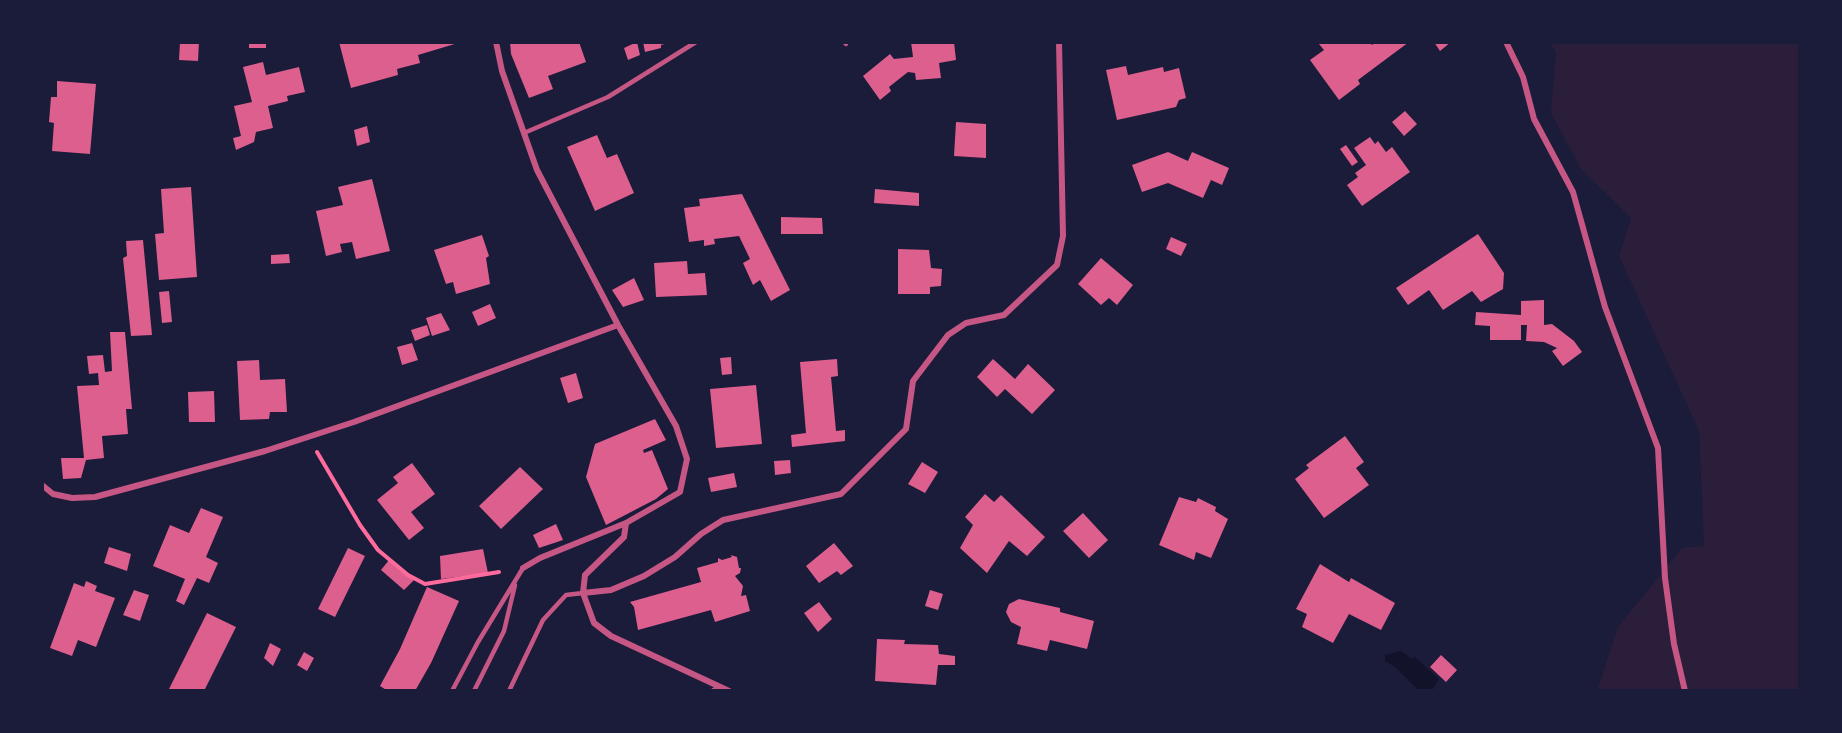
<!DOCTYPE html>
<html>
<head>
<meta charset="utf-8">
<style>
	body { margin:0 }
	#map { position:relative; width:1842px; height:733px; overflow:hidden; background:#1b1b3a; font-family:"IBM Plex Serif",serif }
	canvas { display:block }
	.frame { position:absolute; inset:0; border:44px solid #1b1b3a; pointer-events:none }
</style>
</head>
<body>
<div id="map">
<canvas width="1842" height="733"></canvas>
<div class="frame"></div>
</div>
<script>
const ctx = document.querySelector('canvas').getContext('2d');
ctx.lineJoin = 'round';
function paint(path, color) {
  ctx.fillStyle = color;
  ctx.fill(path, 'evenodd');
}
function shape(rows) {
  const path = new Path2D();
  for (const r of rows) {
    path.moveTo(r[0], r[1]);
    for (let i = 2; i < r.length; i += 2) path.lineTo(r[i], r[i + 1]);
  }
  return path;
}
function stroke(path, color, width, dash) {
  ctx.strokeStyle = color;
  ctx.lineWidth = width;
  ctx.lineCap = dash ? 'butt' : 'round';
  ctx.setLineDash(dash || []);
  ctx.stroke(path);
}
const green = shape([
	[1549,42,1800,42,1800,691,1597,691,1618,627,1682,548,1704,546,1699,431,1619,256,1631,218,1581,169,1551,113,1556,52]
]);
const water = shape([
	[1401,651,1412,659,1415,657,1439,679,1432,691,1419,691,1395,667,1385,661,1385,655]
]);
const building = shape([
	[180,42,199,42,198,61,179,60],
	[249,42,266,42,266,48,249,48],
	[339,42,458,42,458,43,418,55,420,63,397,69,398,75,351,88],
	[510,42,579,42,586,62,548,76,553,89,529,98,511,54],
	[637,42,640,55,628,60,624,48],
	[643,42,668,42,668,43,661,45,661,48,645,52],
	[911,42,954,42,956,60,939,63,941,78,916,80,915,73,908,72,889,87,891,91,880,100,863,76,890,54,894,59,913,57],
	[1323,42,1370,42,1372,45,1376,42,1409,42,1358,80,1360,84,1339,100,1310,60,1324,50,1319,44],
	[1434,42,1451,42,1440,51],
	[263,62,266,75,299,67,305,92,287,96,288,101,268,106,273,128,256,132,254,142,236,150,233,138,241,136,234,106,252,102,243,67],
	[1126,66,1128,75,1163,67,1164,72,1179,68,1186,98,1179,100,1176,107,1117,120,1106,70],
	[57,81,96,84,90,154,52,151,54,123,49,122,51,97,57,97],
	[1405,111,1417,124,1404,136,1392,122],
	[956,122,986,124,986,158,954,156],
	[367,126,370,142,357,146,354,130],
	[597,135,607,158,617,154,634,193,595,211,567,147],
	[1370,137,1375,144,1378,141,1386,152,1392,147,1410,172,1362,206,1347,185,1358,177,1355,173,1366,165,1354,148],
	[1346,145,1358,162,1352,166,1340,149],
	[1168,152,1188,161,1192,152,1229,168,1222,185,1211,180,1203,198,1168,183,1142,192,1132,165],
	[372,179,390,251,356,259,352,242,340,244,342,252,326,256,316,211,343,205,338,187],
	[191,187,197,277,159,280,155,234,164,233,161,189],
	[875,189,919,193,919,206,874,203],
	[742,194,790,290,771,301,760,280,753,285,743,263,750,259,739,236,714,239,715,244,704,246,704,240,689,242,684,208,700,206,699,199],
	[781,217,822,218,823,234,781,234],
	[1478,234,1504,273,1503,289,1481,302,1472,291,1443,310,1429,290,1408,305,1396,288],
	[482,235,489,256,486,258,490,284,456,294,453,282,446,284,434,250],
	[1171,237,1187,244,1181,256,1166,249],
	[143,240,152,335,131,336,123,258,127,256,126,241],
	[898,249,929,250,931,268,942,269,941,286,930,287,930,294,898,294],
	[289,254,290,263,271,264,271,255],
	[1101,258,1133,285,1117,305,1109,298,1101,305,1078,284],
	[687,261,688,274,705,273,707,295,656,297,654,263],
	[634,278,644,300,623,307,612,290],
	[169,291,172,322,162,323,159,292],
	[1544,300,1544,325,1552,324,1574,341,1582,352,1563,366,1552,351,1557,348,1544,342,1526,341,1527,325,1521,325,1521,340,1490,340,1490,326,1475,325,1476,312,1521,315,1521,301],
	[490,304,496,318,478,326,472,312],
	[441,313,450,330,432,336,426,318],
	[427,325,430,335,415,341,411,330],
	[110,332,125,332,132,409,126,409,128,434,102,436,104,458,86,460,81,478,63,479,61,458,84,458,77,386,99,385,98,373,89,374,87,356,103,355,105,372,112,371],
	[412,343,418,360,402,365,397,347],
	[731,357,732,374,722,375,720,358],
	[837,359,838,376,831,377,836,431,845,430,845,441,792,447,791,435,806,433,800,362],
	[993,359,1015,379,1028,364,1055,390,1032,414,1005,389,997,397,977,377],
	[259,360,260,380,285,379,287,412,270,412,269,419,240,420,237,361],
	[576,373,583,398,568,403,560,378],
	[756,385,762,444,716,448,710,389],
	[214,391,215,422,189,422,188,392],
	[655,419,666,440,643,450,644,453,652,450,668,489,656,499,606,525,586,477,595,444],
	[1345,436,1364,462,1356,468,1369,485,1324,518,1295,479,1309,468,1306,465],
	[790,460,791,473,775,475,774,461],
	[922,462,938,472,925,493,908,484],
	[412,463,435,494,411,512,424,528,409,540,377,500,398,483,393,477],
	[520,467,543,489,501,529,479,506],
	[734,473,737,487,711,492,708,478],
	[985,494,994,502,1001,495,1045,537,1027,556,1009,541,987,573,960,548,973,525,965,517],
	[1179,497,1196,502,1198,498,1216,507,1215,511,1228,519,1211,558,1196,552,1194,560,1159,545],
	[201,508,223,517,206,557,218,563,209,583,197,578,184,605,176,601,185,579,153,566,170,525,189,533],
	[1083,513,1108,540,1089,558,1063,531],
	[556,524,563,540,539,548,533,535],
	[834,543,853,566,841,575,837,571,819,583,806,566],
	[109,547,131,554,127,571,104,563],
	[348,548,365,556,335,617,318,609],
	[483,549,488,573,441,579,440,556],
	[731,555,737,557,739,568,741,568,740,573,735,576,743,586,741,596,746,595,750,611,715,622,711,610,638,630,634,607,630,602,701,582,697,568,718,562,718,558,722,560,732,557],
	[389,560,414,580,404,590,381,570],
	[1320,564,1349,582,1351,578,1395,603,1381,630,1349,614,1333,643,1302,627,1307,614,1296,609],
	[86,581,97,586,95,591,115,598,96,647,78,640,72,656,50,648,74,583,84,587],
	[427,587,459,601,431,663,415,691,388,691,380,686,400,649],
	[134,590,149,595,140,621,123,615],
	[930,590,943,594,938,610,925,606],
	[1019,599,1060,608,1060,612,1094,621,1087,649,1050,640,1047,651,1017,644,1021,627,1011,622,1006,612,1009,604],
	[819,602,832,619,818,632,804,613],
	[207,613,236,627,204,691,168,691],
	[877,639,905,640,904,644,938,645,939,654,955,656,955,665,938,665,936,685,875,681],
	[270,643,281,649,273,666,264,658],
	[304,652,314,658,307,671,297,665],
	[1441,655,1457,670,1446,682,1430,667]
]);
const path = shape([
	[317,452,360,525,378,550,408,575,425,584,499,572]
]);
const service = shape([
	[844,42,846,44],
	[524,133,608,97,696,42],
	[452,691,478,642,523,568],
	[474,691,504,631,515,585],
	[509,691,543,620,566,595,583,593],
	[712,691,718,687]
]);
const minor = shape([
	[496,42,502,71,537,170,618,325,676,426,687,459,680,492,626,523,540,558,523,568],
	[1506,42,1523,77,1534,119,1573,192,1605,307,1658,448,1665,578,1674,644,1685,691],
	[42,485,53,494,72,498,95,497,265,451,354,422,618,325],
	[626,523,624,537,585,575,583,593,594,623,611,636,729,691],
	[583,593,611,590,644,576,675,557,701,534,723,520,841,494,906,429,913,381,948,335,966,323,1004,315,1057,265,1063,236,1059,42]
]);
paint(green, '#2a1e3b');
paint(water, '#12122b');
paint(building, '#dd5f8e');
stroke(path, '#ff6b9d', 4);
stroke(service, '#c65784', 4.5);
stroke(minor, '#c65784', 6);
</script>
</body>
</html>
